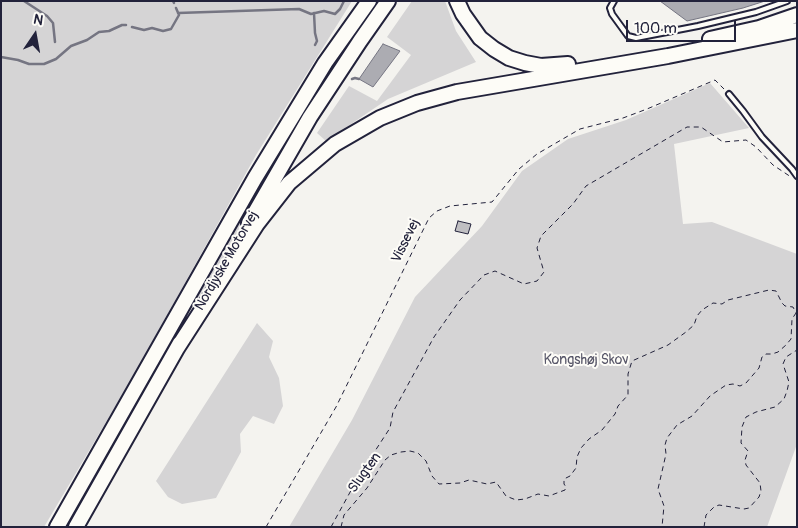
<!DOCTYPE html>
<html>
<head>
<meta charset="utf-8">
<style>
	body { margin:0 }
	#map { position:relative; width:798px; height:528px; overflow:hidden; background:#f4f3ef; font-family:Pangolin,sans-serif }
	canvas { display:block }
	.frame { position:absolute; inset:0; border:2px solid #22223b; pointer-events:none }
	.north { position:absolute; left:10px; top:10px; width:50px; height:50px; -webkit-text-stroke:4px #fdfcf7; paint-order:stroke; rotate:12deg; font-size:14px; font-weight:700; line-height:20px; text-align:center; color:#22223b }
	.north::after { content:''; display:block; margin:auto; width:18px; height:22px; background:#22223b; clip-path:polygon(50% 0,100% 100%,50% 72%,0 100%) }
	.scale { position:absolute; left:626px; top:20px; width:110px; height:22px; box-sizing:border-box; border:2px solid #22223b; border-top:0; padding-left:6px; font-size:15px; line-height:18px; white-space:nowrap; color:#22223b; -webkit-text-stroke:4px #fdfcf7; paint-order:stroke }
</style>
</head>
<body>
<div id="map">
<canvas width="798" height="528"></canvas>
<div class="frame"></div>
<div class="north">N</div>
<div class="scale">100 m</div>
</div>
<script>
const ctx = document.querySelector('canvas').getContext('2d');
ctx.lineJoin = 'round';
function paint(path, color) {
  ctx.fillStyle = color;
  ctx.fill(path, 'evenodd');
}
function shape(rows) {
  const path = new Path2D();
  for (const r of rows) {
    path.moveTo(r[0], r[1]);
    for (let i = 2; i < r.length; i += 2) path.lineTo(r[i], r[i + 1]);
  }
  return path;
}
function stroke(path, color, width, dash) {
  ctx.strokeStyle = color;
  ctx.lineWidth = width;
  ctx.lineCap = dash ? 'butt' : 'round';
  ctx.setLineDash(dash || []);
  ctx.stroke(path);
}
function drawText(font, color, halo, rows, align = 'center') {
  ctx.font = font + ' Pangolin,sans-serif';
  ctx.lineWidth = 4;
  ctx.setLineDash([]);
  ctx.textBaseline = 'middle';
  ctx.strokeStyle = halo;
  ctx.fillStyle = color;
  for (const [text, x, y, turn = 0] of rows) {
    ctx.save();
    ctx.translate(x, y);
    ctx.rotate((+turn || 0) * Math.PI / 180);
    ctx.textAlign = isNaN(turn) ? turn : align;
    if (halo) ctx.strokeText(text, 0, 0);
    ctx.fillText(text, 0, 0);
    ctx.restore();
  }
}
const green = shape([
	[1,1,352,1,256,155,135,373,44,527,1,527],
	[376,1,383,1,292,139,202,295,193,306,192,304,197,293,286,137,325,74],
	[412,1,445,1,456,31,476,62,388,99,326,141,317,133,349,86,377,101,411,55,387,37],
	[710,83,749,128,674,144,683,224,712,222,797,254,797,444,767,527,289,527,352,420,415,297,482,226,522,171,568,139,626,120],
	[257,323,273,341,269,357,279,378,283,406,274,424,253,416,240,434,241,452,216,498,182,504,168,497,156,481]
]);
const water = shape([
	[660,1,765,1,743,8,687,21,660,1],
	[383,44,400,51,373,87,359,79,383,44]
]);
const stream = shape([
	[24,1,47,16,53,23,55,42],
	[173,1,174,3],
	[178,13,299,9,311,14,324,11,335,14,340,9,344,1],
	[314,13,315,33,317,41,315,45],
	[132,27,144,30,152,28,163,31,171,29,179,15,176,8],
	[1,57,18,60,29,64,44,64,56,59,71,46,87,40,99,32,109,31,122,25,126,25],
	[352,79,355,78,359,79]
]);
const building = shape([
	[458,221,471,224,468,234,455,231,458,221]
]);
const path = shape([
	[266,527,336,407,429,218,437,211,450,206,492,202,519,169,537,154,580,129,623,118,647,109,715,80,724,89],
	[331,527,360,474,390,428,393,412,434,337,460,300,484,275,495,271,524,284,537,281,544,272,537,248,541,236,573,204,586,186,687,127,701,127,723,142,746,140,756,147,773,165,791,177],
	[341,527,344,515,367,488,385,460,391,455,401,452,410,451,418,453,426,461,432,476,439,484,460,483,469,480,487,484,496,482,506,496,516,500,525,499,538,494,549,496,565,490,566,487,564,484,564,479,570,476,576,468,577,457,581,448,589,439,602,430,615,414,618,406,628,395,628,374,632,361,668,345,686,332,694,325,697,316,702,310,713,303,722,304,728,300,769,290,776,291,782,303,785,306,793,307,796,313,792,319,791,339,786,345,778,352,772,354,766,354,762,357,759,368,746,383,740,386,733,384,726,385,710,396,692,416,677,425,667,438,665,445,666,454,658,489,664,506,662,527],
	[704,527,706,515,714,507,719,505,744,509,749,508,759,497,761,491,760,483,746,465,745,460,748,451,741,443,742,427,746,417,756,412,775,407,784,399,787,391,789,382,783,364,786,357,797,350]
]);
const lane = shape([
	[614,1,610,8,612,14,628,36,636,38,698,26,756,12,787,1],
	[729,94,743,111,762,137,792,169,797,176]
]);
const highway = shape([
	[457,1,463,14,480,38,494,49,509,58,525,63,541,66,568,64],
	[710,39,759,28,797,15],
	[249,223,310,117,360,41,388,1],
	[176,350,257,224,289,183,335,144,380,118,417,103,457,92,668,56,797,30],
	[57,527,255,178,325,63,369,1],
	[76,527,180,343]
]);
const streetNames = [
	["Vissevej",406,241,-64],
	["Nordjyske Motorvej",227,261,-60],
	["Slugten",365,473,-54]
];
const parkNames = [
	["Kongshøj Skov",586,360]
];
paint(green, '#d5d4d5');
paint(water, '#acacb2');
stroke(water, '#757582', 1);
stroke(stream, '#757582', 2.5);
paint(building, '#c0bfc2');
stroke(building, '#22223b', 1);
stroke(lane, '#22223b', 8);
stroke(highway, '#22223b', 18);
stroke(path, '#22223b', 1, [5, 4]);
stroke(lane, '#fdfcf7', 4);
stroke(highway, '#fdfcf7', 14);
drawText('14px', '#22223b', '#fdfcf7', streetNames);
drawText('14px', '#585769', '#fdfcf7', parkNames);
</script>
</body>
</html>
